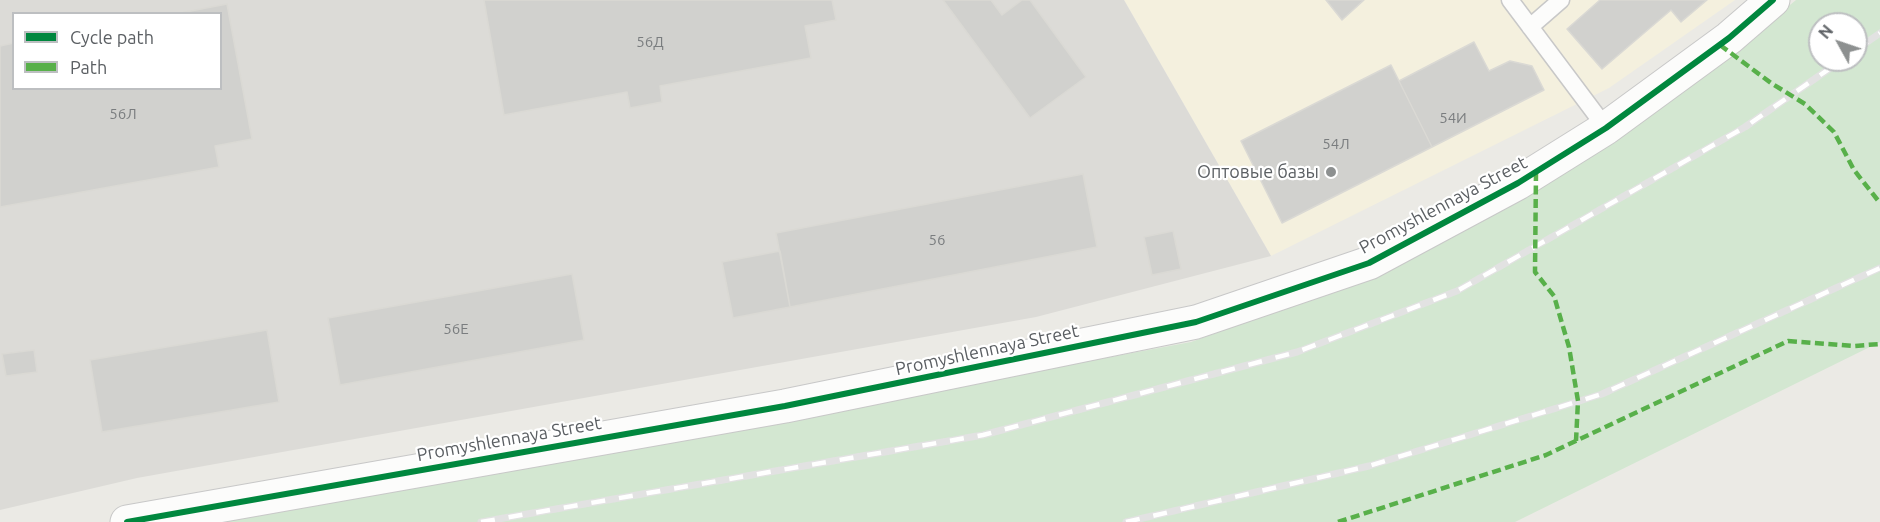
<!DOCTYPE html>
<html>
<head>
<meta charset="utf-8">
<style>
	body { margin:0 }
	#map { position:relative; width:1880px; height:522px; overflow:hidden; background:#ebeae5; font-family:Ubuntu,sans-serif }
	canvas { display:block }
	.legend { position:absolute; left:12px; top:12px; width:210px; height:78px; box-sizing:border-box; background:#fff; border:2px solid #bdbfc1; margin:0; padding:8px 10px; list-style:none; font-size:18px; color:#5b5f63 }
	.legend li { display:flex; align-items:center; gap:12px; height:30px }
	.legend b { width:30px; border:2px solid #bdbfc1 }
	.north { position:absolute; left:1808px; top:12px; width:60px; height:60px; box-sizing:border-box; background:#fff; border:2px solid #bdbfc1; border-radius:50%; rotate:310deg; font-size:16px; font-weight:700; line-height:24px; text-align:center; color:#5b5f63 }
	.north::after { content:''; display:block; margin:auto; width:21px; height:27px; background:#8d9090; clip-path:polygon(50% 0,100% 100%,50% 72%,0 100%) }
</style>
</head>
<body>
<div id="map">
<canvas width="1880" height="522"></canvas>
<ul class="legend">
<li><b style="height:8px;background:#00873e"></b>Cycle path</li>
<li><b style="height:8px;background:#58b04a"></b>Path</li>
</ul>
<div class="north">N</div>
</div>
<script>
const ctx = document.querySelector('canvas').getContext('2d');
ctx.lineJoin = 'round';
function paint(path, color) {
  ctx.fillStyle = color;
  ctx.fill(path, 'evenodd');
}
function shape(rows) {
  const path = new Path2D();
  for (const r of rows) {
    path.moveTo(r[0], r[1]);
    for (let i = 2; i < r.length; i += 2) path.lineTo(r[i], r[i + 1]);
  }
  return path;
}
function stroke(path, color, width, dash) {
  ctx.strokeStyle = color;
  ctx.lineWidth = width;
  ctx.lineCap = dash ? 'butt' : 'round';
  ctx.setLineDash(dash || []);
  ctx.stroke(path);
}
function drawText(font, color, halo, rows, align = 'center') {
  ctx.font = font + ' Ubuntu,sans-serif';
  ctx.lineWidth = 4.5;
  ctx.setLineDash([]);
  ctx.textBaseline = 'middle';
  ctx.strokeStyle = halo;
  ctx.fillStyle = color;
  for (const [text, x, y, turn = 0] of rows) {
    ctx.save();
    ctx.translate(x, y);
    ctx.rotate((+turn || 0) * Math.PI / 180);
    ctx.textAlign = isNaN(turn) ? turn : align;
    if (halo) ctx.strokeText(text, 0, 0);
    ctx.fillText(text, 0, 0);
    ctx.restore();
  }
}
const commercial = shape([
	[1124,0,1735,0,1609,88,1271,256]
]);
const industrial = shape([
	[0,0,1124,0,1271,256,1036,317,137,478,0,510],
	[14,14,220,14,220,88,14,88]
]);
const green = shape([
	[1796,0,1880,0,1880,342,1515,522,222,522,1191,342,1375,276,1732,53],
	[1820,24,1856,24,1856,60,1820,60]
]);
const building = shape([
	[484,0,832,0,836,20,805,26,811,58,660,86,662,102,630,108,627,92,504,115,484,0],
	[943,0,991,0,1002,15,1022,0,1030,0,1086,77,1030,118,943,0],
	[1326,0,1364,0,1342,20,1326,0],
	[1600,0,1707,0,1681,22,1671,10,1602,69,1567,29,1600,0],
	[227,4,252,139,215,146,219,167,0,207,0,46,14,43,14,88,220,88,220,14,175,14,227,4],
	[1474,42,1489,71,1510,61,1532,66,1544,90,1432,147,1399,81,1474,42],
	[1391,65,1432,147,1282,223,1241,141,1391,65],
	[1083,174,1097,247,790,307,776,233,1083,174],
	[1173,231,1181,269,1152,275,1144,237,1173,231],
	[780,251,790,307,733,318,722,262,780,251],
	[572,274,584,340,340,385,328,318,572,274],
	[267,330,279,402,102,432,90,360,267,330],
	[34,350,37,372,6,376,2,354,34,350]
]);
const service = shape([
	[1510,0,1606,128],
	[1530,27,1561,0]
]);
const tertiary = shape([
	[127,522,785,406,1196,322,1369,263,1518,183,1606,128,1729,38,1773,0]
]);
const rail = shape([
	[1856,50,1880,33],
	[481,522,983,435,1297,352,1457,291,1745,127,1842,60],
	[1126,522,1369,466,1602,394,1880,268]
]);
const quiet = shape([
	[1720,45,1771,83,1805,104,1834,132,1854,170,1880,203],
	[1536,172,1535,272,1554,296,1569,347,1578,401,1576,441],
	[1338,522,1546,455,1788,341,1854,346,1880,344]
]);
const cycleway = shape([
	[127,522,785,406,1196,322,1369,263,1518,183,1606,128,1729,38,1773,0]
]);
const markers = [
	[1331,172,6,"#8d9090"]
];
const numberNames = [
	["56Д",650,42],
	["56Л",123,114],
	["54И",1453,118],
	["54Л",1336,144],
	["56",937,240],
	["56Е",456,329]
];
const poiNames = [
	["Оптовые базы",1319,172]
];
const streetNames = [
	["Promyshlennaya Street",1443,205,-28],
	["Promyshlennaya Street",987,350,-12],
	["Promyshlennaya Street",509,439,-10]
];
paint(commercial, '#f4f0de');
paint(industrial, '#dcdbd7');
paint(green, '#d3e7d1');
paint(building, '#d1d1ce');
stroke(building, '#dad9d4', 1.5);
stroke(service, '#c8c8c8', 19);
stroke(tertiary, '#c8c8c8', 35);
stroke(service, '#fcfcfb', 16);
stroke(tertiary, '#fcfcfb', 33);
stroke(rail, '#e2e2e2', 7);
stroke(rail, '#fff', 4.5, [14]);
stroke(quiet, '#58b04a', 4.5, [9, 4.5]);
stroke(cycleway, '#00873e', 6);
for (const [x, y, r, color] of markers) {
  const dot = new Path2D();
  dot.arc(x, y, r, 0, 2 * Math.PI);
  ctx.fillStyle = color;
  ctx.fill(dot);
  stroke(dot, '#fff', 2);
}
drawText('15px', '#7a7d7f', null, numberNames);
drawText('18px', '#5b5f63', '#fff', poiNames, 'right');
drawText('18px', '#5b5f63', '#fff', streetNames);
</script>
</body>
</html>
